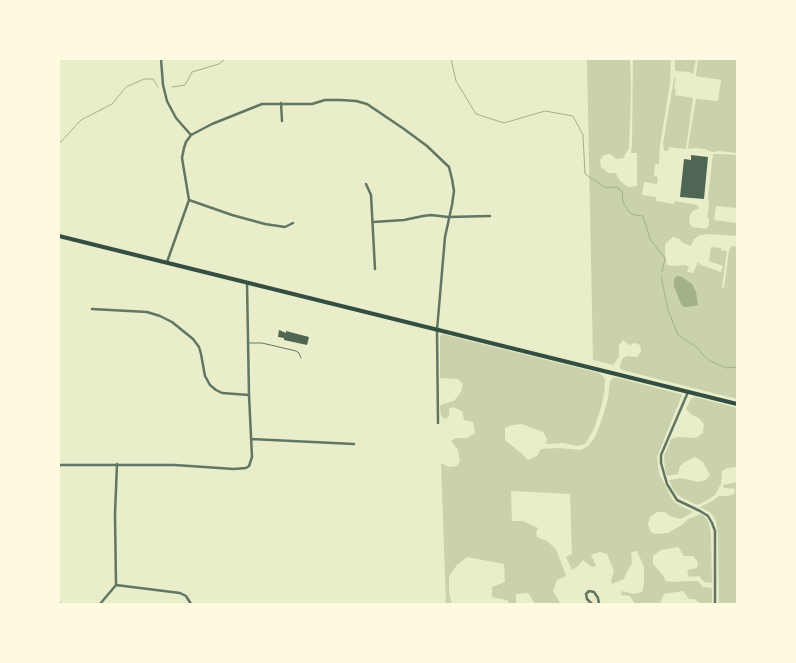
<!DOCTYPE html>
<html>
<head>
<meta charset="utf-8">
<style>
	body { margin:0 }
	#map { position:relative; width:796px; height:663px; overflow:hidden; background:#e9edc9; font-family:"PT Sans Narrow",sans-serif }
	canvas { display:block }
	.frame { position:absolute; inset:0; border:60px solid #fefae0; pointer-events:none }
</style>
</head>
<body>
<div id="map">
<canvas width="796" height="663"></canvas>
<div class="frame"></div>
</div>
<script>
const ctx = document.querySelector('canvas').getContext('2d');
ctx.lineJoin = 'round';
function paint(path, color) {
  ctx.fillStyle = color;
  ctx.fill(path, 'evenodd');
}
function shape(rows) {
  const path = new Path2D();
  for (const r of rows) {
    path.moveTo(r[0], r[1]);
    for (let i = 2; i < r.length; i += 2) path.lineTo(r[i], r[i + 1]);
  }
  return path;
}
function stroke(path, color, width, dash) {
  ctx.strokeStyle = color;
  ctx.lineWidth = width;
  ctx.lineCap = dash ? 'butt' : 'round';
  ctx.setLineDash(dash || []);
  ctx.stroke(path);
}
const green = shape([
	[582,59,630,59,631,91,629,148,626,153,625,154,624,158,617,159,610,154,604,155,600,160,601,167,608,173,616,173,619,180,628,187,637,186,637,153,631,153,632,145,633,59,671,59,670,78,671,78,660,145,659,164,655,164,654,176,658,177,657,184,644,182,642,195,656,197,656,201,674,204,675,201,697,205,699,208,693,211,690,215,689,222,692,227,706,229,709,225,709,218,707,217,709,207,708,196,713,154,720,154,737,155,737,208,716,206,714,220,737,223,737,236,708,234,700,235,694,239,691,246,683,243,679,239,673,237,665,244,665,252,667,265,675,266,685,265,689,267,687,272,693,273,698,262,701,265,721,272,723,266,709,261,711,247,721,248,721,250,727,251,722,287,724,288,729,250,732,246,737,247,737,399,622,370,620,368,620,365,623,358,627,356,637,357,641,352,640,345,635,343,629,345,623,340,619,345,619,357,613,365,593,360,587,60],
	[675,59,696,59,693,74,689,72,676,71,675,70],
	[698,59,737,59,737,153,720,151,712,152,705,149,696,148,689,149,688,147,696,99,718,101,721,80,696,76],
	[676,77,674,87,676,90,675,95,693,98,686,149,669,147,668,151,664,151,663,144,674,79],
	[442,334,599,373,603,376,605,380,604,394,601,407,594,429,585,444,577,446,564,443,546,444,547,439,543,432,522,424,512,425,505,428,505,440,522,454,528,460,537,456,541,449,558,448,581,450,588,446,595,437,601,422,608,399,610,381,614,377,680,394,682,395,657,457,659,473,671,497,674,502,683,507,693,512,690,514,681,519,670,516,665,512,657,512,650,517,648,525,651,532,655,534,668,533,682,525,688,519,696,516,701,514,707,519,710,527,711,537,712,583,704,582,699,576,689,577,687,570,697,568,698,562,693,556,684,556,678,547,661,550,653,556,653,564,662,574,666,581,673,582,688,581,698,581,703,587,712,588,712,604,701,604,695,599,689,599,683,591,664,594,660,603,657,604,635,604,630,596,621,595,622,591,634,594,642,592,644,584,644,567,637,551,631,552,632,564,628,570,624,579,612,584,611,580,614,571,607,554,600,552,591,555,596,566,592,567,583,560,579,565,572,570,566,557,572,554,570,494,511,491,512,521,523,521,538,528,536,533,537,537,547,541,556,549,566,576,557,580,553,591,560,603,559,604,535,604,528,593,516,594,516,604,510,604,507,600,492,597,492,587,505,582,504,564,467,557,457,565,449,576,449,592,452,604,446,604,441,463,449,467,457,466,460,461,458,450,451,441,456,438,467,438,475,433,473,422,464,420,462,411,453,407,449,409,449,416,445,419,441,416,440,406,443,404,454,401,461,392,463,384,458,379,440,378,440,336],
	[695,397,737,408,737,468,735,467,727,468,722,471,721,484,715,495,706,501,697,505,680,497,674,491,669,480,682,478,698,482,706,480,710,475,703,462,695,457,685,462,680,466,678,474,667,476,665,468,664,456,671,439,678,437,696,438,703,433,704,424,699,418,692,415,686,409,691,399],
	[737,482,737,604,719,604,718,538,716,521,711,513,700,507,714,500,719,496,727,496,734,494,735,489,725,488,723,487,723,485]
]);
const water = shape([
	[677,276,682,277,692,284,696,292,698,305,695,306,684,307,681,304,674,286,674,279]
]);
const stream = shape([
	[451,59,456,81,476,114,504,123,545,111,573,116,583,135,585,174,606,188,616,187,622,191,623,202,629,212,634,215,643,216,650,239,665,258,662,272],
	[172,87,185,85,192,72,219,64,225,59],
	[59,144,81,120,112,104,126,87,144,79,153,79,158,87],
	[661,276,668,310,678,335,698,348,702,354,710,361,726,368,732,367,737,368]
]);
const building = shape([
	[691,155,708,157,704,199,680,197,684,159,691,160],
	[279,330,286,333,286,331,309,337,307,345,284,340,284,338,278,337]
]);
const service = shape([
	[249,343,262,343,296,351,299,353,301,358]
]);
const minor = shape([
	[161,59,163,85,167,101,176,118,191,135,186,142,184,148,182,158,189,200,167,262],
	[281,103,282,121],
	[191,135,212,124,262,104,312,104,325,100,341,100,356,101,367,104,404,129,427,146,449,167,452,179,454,191,452,205,445,237,437,330,438,423],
	[366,184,371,195,375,269],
	[189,200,232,215,265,224,285,227,293,223],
	[373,222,404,220,423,216,431,215,448,217,490,216],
	[92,309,147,312,160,316,172,322,193,339,199,347,201,354,205,376,210,385,216,390,222,393,249,395],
	[688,392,661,455,661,463,667,484,677,500,700,511,708,516,712,523,715,531,715,604],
	[251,439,354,444],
	[59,465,175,465,234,469,246,468,249,466,252,457,249,395,247,283],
	[116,585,115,514,117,464],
	[116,585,180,593,186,596,191,604],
	[59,603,61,604],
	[100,604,116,585],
	[592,604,587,599,586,594,589,591,594,592,598,598,599,604]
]);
const secondary = shape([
	[59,236,737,404]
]);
paint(green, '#cad2ad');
paint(water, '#a3b18a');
stroke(stream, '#a3b18a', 1);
paint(building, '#4f6655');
stroke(service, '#617663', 1);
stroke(minor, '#617663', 2.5);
stroke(secondary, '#344e41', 4);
</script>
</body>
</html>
